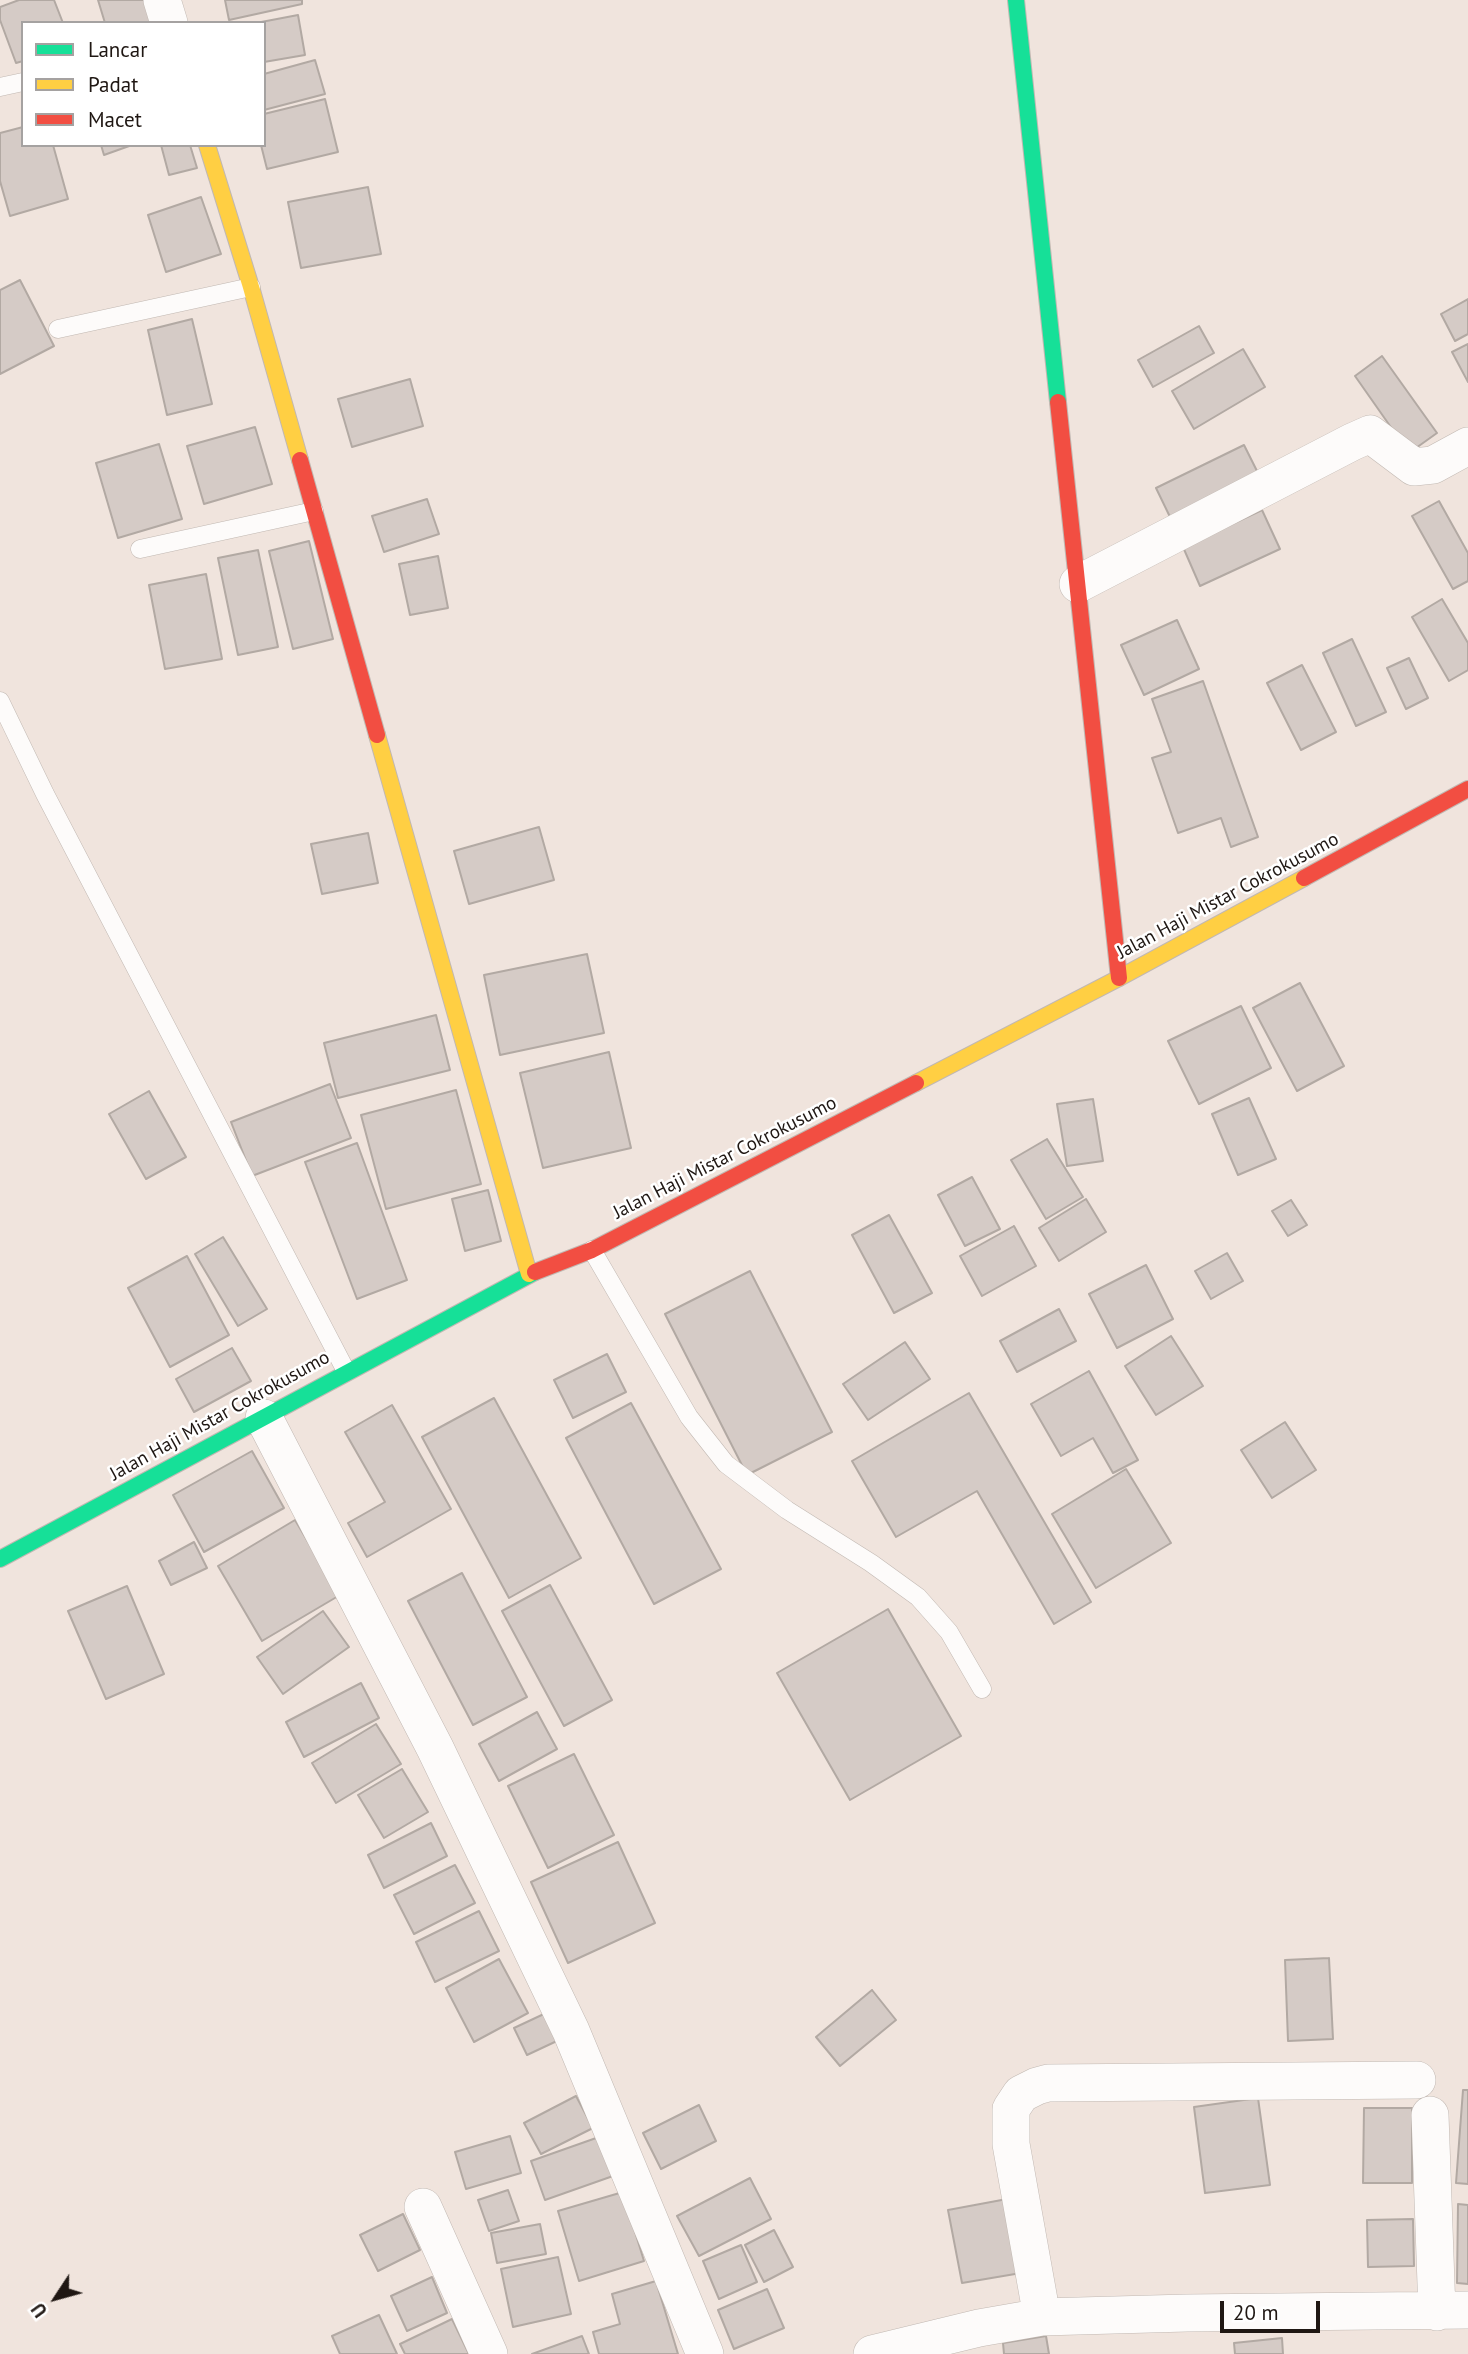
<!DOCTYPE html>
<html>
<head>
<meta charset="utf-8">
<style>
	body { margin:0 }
	#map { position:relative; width:1468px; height:2354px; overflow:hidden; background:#f0e4dd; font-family:"PT Sans",sans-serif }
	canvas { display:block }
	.legend { position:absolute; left:21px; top:21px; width:245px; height:126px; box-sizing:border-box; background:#fff; border:2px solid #a5a2a1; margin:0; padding:9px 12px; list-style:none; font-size:21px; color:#1f1713 }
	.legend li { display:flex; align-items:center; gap:14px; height:35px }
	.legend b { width:35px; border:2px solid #a5a2a1 }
	.north { position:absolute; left:21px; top:2263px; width:70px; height:70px; -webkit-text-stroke:5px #fff; paint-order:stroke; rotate:234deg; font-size:19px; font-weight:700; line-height:28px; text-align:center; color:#1f1713 }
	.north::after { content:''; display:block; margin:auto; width:24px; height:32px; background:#1f1713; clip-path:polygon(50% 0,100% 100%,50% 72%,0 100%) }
	.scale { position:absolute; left:1220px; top:2301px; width:100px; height:32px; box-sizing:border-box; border:4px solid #1f1713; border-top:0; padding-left:9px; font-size:21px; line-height:24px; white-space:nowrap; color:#1f1713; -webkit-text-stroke:5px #fff; paint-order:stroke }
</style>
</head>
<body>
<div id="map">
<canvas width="1468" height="2354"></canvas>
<ul class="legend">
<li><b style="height:9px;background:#16e098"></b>Lancar</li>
<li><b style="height:9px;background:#ffcf43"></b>Padat</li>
<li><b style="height:9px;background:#f24e42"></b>Macet</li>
</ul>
<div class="north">U</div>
<div class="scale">20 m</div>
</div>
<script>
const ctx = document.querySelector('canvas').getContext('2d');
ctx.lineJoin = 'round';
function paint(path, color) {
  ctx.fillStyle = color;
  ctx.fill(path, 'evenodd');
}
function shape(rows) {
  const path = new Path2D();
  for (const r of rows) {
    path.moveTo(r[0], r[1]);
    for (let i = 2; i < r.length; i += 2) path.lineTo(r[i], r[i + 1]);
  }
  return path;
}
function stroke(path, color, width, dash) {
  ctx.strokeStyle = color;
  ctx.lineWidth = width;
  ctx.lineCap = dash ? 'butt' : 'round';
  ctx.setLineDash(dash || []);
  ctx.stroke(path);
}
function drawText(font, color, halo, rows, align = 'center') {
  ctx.font = font + ' "PT Sans",sans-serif';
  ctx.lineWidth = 5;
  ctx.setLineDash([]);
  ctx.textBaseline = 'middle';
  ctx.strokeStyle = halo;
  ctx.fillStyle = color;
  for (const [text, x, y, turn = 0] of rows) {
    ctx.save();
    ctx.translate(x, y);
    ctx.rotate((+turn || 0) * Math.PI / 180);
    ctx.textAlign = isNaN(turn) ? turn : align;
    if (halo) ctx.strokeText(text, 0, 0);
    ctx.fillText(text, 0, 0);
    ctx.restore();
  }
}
const building = shape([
	[19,0,54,0,63,23,23,23,23,61,16,63,0,20,0,7,19,0],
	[98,0,149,0,156,23,105,23,98,0],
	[225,0,302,0,302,4,229,20,225,0],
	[298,15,305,55,264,62,264,23,256,23,298,15],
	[315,60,325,94,264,110,264,74,315,60],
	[325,99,338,152,267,169,261,145,264,145,264,114,325,99],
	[23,127,23,145,53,145,68,199,10,216,0,181,0,133,23,127],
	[101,145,132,145,104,155,101,145],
	[161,145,190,145,197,168,169,175,161,145],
	[368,187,381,254,301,268,288,202,368,187],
	[201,197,221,254,166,272,148,215,201,197],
	[20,280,54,346,0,374,0,290,20,280],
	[1468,299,1468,334,1455,341,1441,314,1468,299],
	[192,319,212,404,167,415,148,330,192,319],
	[1199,326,1214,353,1153,387,1138,360,1199,326],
	[1468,344,1468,382,1452,352,1468,344],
	[1243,349,1265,387,1194,429,1172,391,1243,349],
	[1382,356,1437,433,1409,453,1355,376,1382,356],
	[410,379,423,426,352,447,338,399,410,379],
	[255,427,272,484,204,504,187,446,255,427],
	[159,444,182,519,118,538,96,463,159,444],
	[1244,445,1259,475,1171,519,1156,488,1244,445],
	[427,499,439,534,384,552,372,516,427,499],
	[1439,501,1468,553,1468,581,1453,589,1412,516,1439,501],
	[1262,510,1280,549,1200,586,1183,547,1262,510],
	[309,541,333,639,293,649,269,551,309,541],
	[258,550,278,647,238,655,218,558,258,550],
	[438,556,448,608,410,615,399,564,438,556],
	[206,574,222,659,165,669,149,585,206,574],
	[1442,599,1468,643,1468,670,1449,681,1412,617,1442,599],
	[1177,620,1199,669,1144,695,1121,645,1177,620],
	[1352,639,1386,712,1356,726,1323,653,1352,639],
	[1409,658,1428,698,1406,709,1387,668,1409,658],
	[1302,665,1336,732,1301,750,1267,683,1302,665],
	[1203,681,1258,837,1231,847,1221,818,1178,833,1152,758,1171,752,1152,699,1203,681],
	[539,827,554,880,469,904,454,851,539,827],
	[368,833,378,883,322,894,311,844,368,833],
	[587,954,604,1033,500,1055,484,975,587,954],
	[1300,983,1344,1066,1297,1091,1253,1008,1300,983],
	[1241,1006,1271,1068,1199,1104,1168,1041,1241,1006],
	[436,1015,450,1070,338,1098,324,1043,436,1015],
	[609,1052,631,1148,543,1168,520,1073,609,1052],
	[330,1084,351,1138,252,1176,231,1122,330,1084],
	[456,1090,481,1184,386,1209,361,1115,456,1090],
	[149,1091,186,1157,146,1179,109,1114,149,1091],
	[1249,1098,1276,1159,1238,1175,1212,1114,1249,1098],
	[1093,1099,1103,1161,1067,1166,1057,1104,1093,1099],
	[1047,1139,1083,1197,1046,1219,1011,1160,1047,1139],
	[357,1143,407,1280,357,1299,305,1162,357,1143],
	[972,1177,1000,1229,965,1246,938,1195,972,1177],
	[488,1190,501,1241,465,1251,452,1199,488,1190],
	[1086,1199,1106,1232,1059,1261,1039,1228,1086,1199],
	[1291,1200,1307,1225,1288,1236,1272,1211,1291,1200],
	[889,1215,932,1293,894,1313,852,1235,889,1215],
	[1014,1226,1036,1266,982,1296,960,1256,1014,1226],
	[223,1237,267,1309,238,1326,195,1254,223,1237],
	[1227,1253,1243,1281,1211,1299,1195,1271,1227,1253],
	[187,1256,229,1335,170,1367,128,1288,187,1256],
	[1146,1265,1173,1319,1117,1348,1089,1294,1146,1265],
	[750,1271,832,1432,747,1475,665,1314,750,1271],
	[1059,1309,1076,1341,1017,1372,1000,1341,1059,1309],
	[1171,1336,1203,1386,1156,1415,1125,1366,1171,1336],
	[905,1342,930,1379,868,1420,843,1384,905,1342],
	[232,1348,251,1381,194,1412,176,1379,232,1348],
	[607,1354,626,1392,573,1418,554,1380,607,1354],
	[1089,1371,1138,1460,1113,1473,1093,1438,1061,1456,1031,1404,1089,1371],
	[969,1393,1091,1602,1054,1624,977,1491,896,1537,852,1461,969,1393],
	[494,1398,581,1558,509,1598,422,1437,494,1398],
	[631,1403,721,1569,654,1604,566,1438,631,1403],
	[392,1405,451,1509,367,1557,348,1523,385,1502,345,1432,392,1405],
	[1285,1422,1316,1470,1272,1498,1241,1450,1285,1422],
	[252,1451,284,1508,204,1552,173,1495,252,1451],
	[1126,1469,1171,1543,1096,1588,1052,1514,1126,1469],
	[295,1520,340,1595,262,1641,218,1566,295,1520],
	[194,1542,207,1568,171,1585,159,1561,194,1542],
	[462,1573,527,1697,473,1725,408,1601,462,1573],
	[550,1585,612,1700,564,1726,502,1611,550,1585],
	[127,1586,164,1674,106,1699,68,1611,127,1586],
	[888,1609,961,1736,850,1800,777,1673,888,1609],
	[323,1611,349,1647,283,1694,257,1657,323,1611],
	[361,1683,379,1718,304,1757,286,1722,361,1683],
	[537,1712,557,1749,499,1781,479,1744,537,1712],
	[376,1724,401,1764,336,1803,312,1763,376,1724],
	[574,1754,614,1835,548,1868,508,1786,574,1754],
	[402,1769,428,1812,384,1838,358,1795,402,1769],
	[431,1823,447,1856,384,1888,368,1855,431,1823],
	[618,1842,655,1923,568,1963,531,1882,618,1842],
	[455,1865,475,1903,414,1934,394,1895,455,1865],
	[479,1911,499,1951,435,1982,416,1942,479,1911],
	[1329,1958,1333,2039,1288,2041,1285,1960,1329,1958],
	[499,1959,528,2013,474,2042,446,1988,499,1959],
	[872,1990,896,2020,840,2066,816,2037,872,1990],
	[546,2013,559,2040,527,2055,514,2028,546,2013],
	[1463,2090,1468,2090,1468,2184,1456,2183,1463,2090],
	[576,2096,593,2128,541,2154,524,2123,576,2096],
	[1258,2098,1270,2185,1205,2193,1194,2107,1258,2098],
	[699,2105,716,2141,661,2169,643,2133,699,2105],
	[1364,2108,1412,2108,1412,2183,1363,2183,1364,2108],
	[510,2136,521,2173,466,2189,455,2152,510,2136],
	[599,2137,613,2176,545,2200,531,2161,599,2137],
	[750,2178,771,2219,699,2256,677,2216,750,2178],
	[508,2190,519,2221,489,2231,478,2200,508,2190],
	[623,2192,644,2261,579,2281,558,2211,623,2192],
	[1007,2199,1021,2273,962,2283,948,2210,1007,2199],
	[1458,2204,1468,2205,1468,2284,1457,2283,1458,2204],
	[403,2214,420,2250,378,2271,360,2235,403,2214],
	[1413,2219,1414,2266,1368,2267,1367,2220,1413,2219],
	[540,2224,546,2254,497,2263,491,2233,540,2224],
	[774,2230,793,2267,764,2282,745,2245,774,2230],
	[741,2245,757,2282,719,2299,703,2261,741,2245],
	[558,2257,571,2314,513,2327,501,2269,558,2257],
	[432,2277,447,2313,407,2331,391,2296,432,2277],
	[656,2281,678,2354,599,2354,593,2332,620,2324,612,2294,656,2281],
	[767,2289,784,2328,734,2349,718,2310,767,2289],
	[379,2315,397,2354,340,2354,332,2336,379,2315],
	[452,2319,469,2354,405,2354,400,2344,452,2319],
	[582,2336,589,2354,532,2354,582,2336],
	[1046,2336,1049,2354,1004,2354,1003,2343,1046,2336],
	[1282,2338,1283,2354,1235,2354,1234,2343,1282,2338]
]);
const lane = shape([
	[0,87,23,82],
	[58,329,251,287],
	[140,549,314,511],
	[0,701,45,794,346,1371],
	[592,1250,689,1417,726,1464,787,1510,871,1563,918,1597,949,1632,982,1689]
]);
const street = shape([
	[162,0,169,23],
	[1078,584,1352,442,1370,434,1414,467,1433,465,1468,446],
	[264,1418,435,1748,571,2031,705,2354],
	[1430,2115,1437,2312],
	[423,2207,489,2354],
	[1042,2317,1011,2144,1011,2109,1021,2094,1037,2086,1048,2083,1417,2080],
	[872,2354,979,2328,1042,2317,1187,2313,1468,2310]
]);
const fast = shape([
	[1016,0,1058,402],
	[0,1559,535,1272]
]);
const slow = shape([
	[207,145,251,287,300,460],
	[377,735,529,1274],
	[916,1083,1119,978,1304,878]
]);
const jam = shape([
	[1058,402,1119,978],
	[300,460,377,735],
	[1304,878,1468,789],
	[535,1272,592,1250,916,1083]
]);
const streetNames = [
	["Jalan Haji Mistar Cokrokusumo",1228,896,-28],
	["Jalan Haji Mistar Cokrokusumo",725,1158,-27],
	["Jalan Haji Mistar Cokrokusumo",220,1416,-29]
];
paint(building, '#d5cbc6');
stroke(building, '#b2a9a3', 2);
stroke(lane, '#c1b8b2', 19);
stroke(street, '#c1b8b2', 38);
stroke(fast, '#c1b8b2', 18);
stroke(slow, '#c1b8b2', 18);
stroke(jam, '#c1b8b2', 18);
stroke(lane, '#fdfbfa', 18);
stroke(street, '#fdfbfa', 37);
stroke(fast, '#16e098', 16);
stroke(slow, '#ffcf43', 16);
stroke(jam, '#f24e42', 16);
drawText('19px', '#1f1713', '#fff', streetNames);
</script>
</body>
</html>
